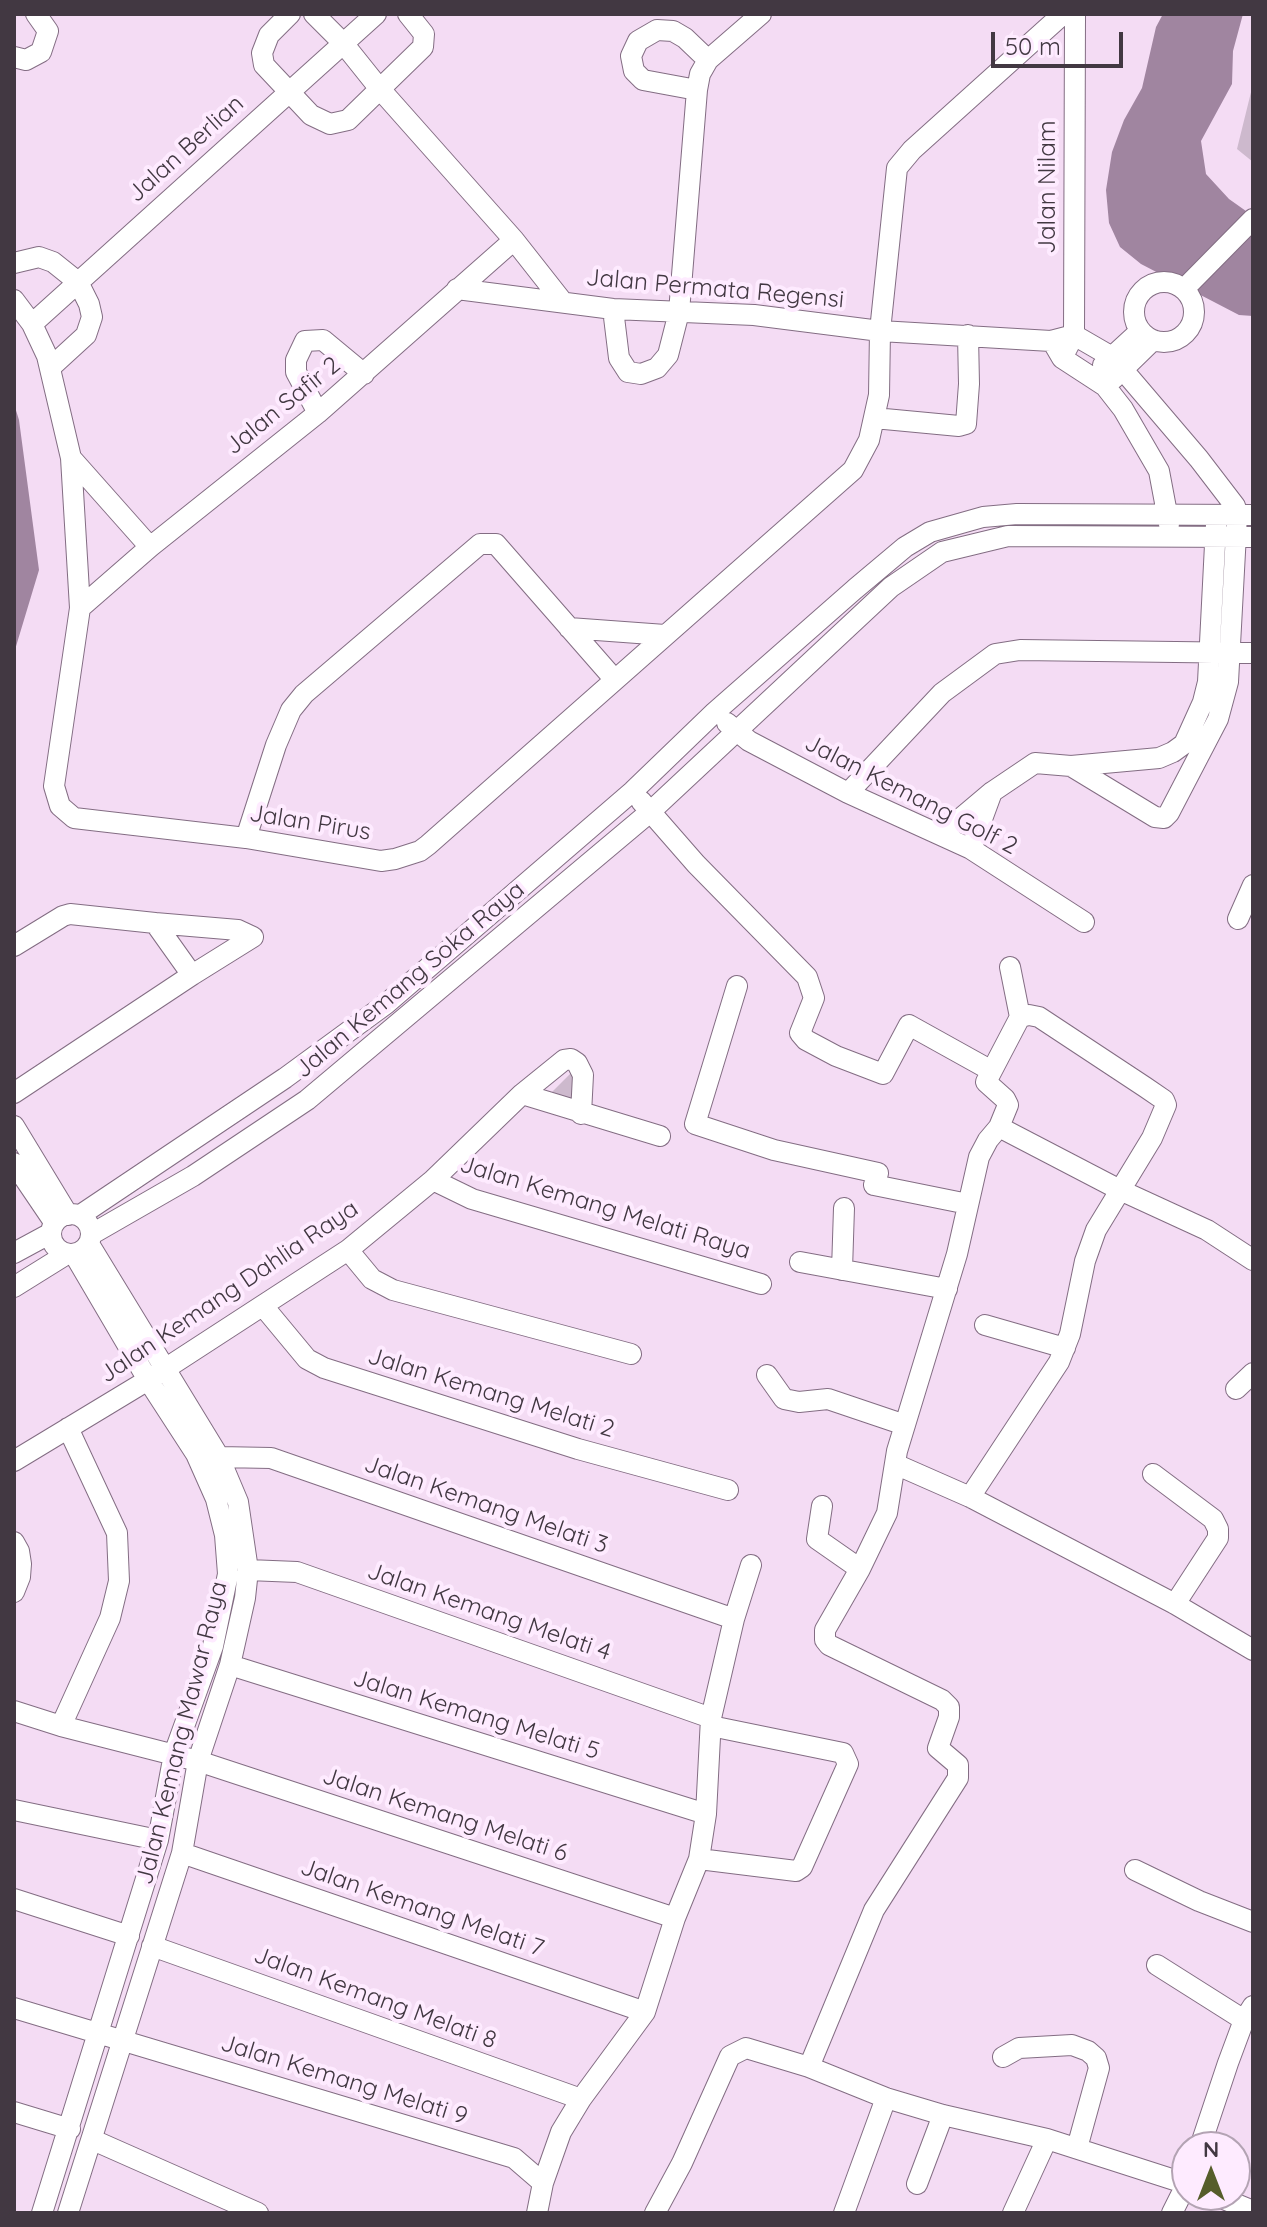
<!DOCTYPE html>
<html>
<head>
<meta charset="utf-8">
<style>
	body { margin:0 }
	#map { position:relative; width:1267px; height:2227px; overflow:hidden; background:#f4dcf4; font-family:Quicksand,sans-serif }
	canvas { display:block }
	.frame { position:absolute; inset:0; border:16px solid #423842; pointer-events:none }
	.north { position:absolute; left:1171px; top:2131px; width:80px; height:80px; box-sizing:border-box; background:#feebff; border:2px solid #b3a3b3; border-radius:50%; rotate:0deg; font-size:22px; font-weight:700; line-height:32px; text-align:center; color:#423842 }
	.north::after { content:''; display:block; margin:auto; width:28px; height:36px; background:#565d2b; clip-path:polygon(50% 0,100% 100%,50% 72%,0 100%) }
	.scale { position:absolute; left:991px; top:32px; width:132px; height:36px; box-sizing:border-box; border:4px solid #423842; border-top:0; padding-left:10px; font-size:24px; line-height:28px; white-space:nowrap; color:#423842; -webkit-text-stroke:6px #feebff; paint-order:stroke }
</style>
</head>
<body>
<div id="map">
<canvas width="1267" height="2227"></canvas>
<div class="frame"></div>
<div class="north">N</div>
<div class="scale">50 m</div>
</div>
<script>
const ctx = document.querySelector('canvas').getContext('2d');
ctx.lineJoin = 'round';
function paint(path, color) {
  ctx.fillStyle = color;
  ctx.fill(path, 'evenodd');
}
function shape(rows) {
  const path = new Path2D();
  for (const r of rows) {
    if (r.length === 3) {
      path.moveTo(r[0] + r[2], r[1]);
      path.arc(r[0], r[1], r[2], 0, 2 * Math.PI);
      continue;
    }
    path.moveTo(r[0], r[1]);
    for (let i = 2; i < r.length; i += 2) path.lineTo(r[i], r[i + 1]);
  }
  return path;
}
function stroke(path, color, width, dash) {
  ctx.strokeStyle = color;
  ctx.lineWidth = width;
  ctx.lineCap = dash ? 'butt' : 'round';
  ctx.setLineDash(dash || []);
  ctx.stroke(path);
}
function drawText(font, color, halo, rows, align = 'center') {
  ctx.font = font + ' Quicksand,sans-serif';
  ctx.lineWidth = 8;
  ctx.setLineDash([]);
  ctx.textBaseline = 'middle';
  ctx.strokeStyle = halo;
  ctx.fillStyle = color;
  for (const [text, x, y, turn = 0] of rows) {
    ctx.save();
    ctx.translate(x, y);
    ctx.rotate((+turn || 0) * Math.PI / 180);
    ctx.textAlign = isNaN(turn) ? turn : align;
    if (halo) ctx.strokeText(text, 0, 0);
    ctx.fillText(text, 0, 0);
    ctx.restore();
  }
}
const green = shape([
	[1253,84,1253,162,1237,149],
	[575,1069,572,1102,549,1095]
]);
const water = shape([
	[1163,14,1243,14,1233,51,1232,84,1201,141,1206,174,1229,199,1253,216,1253,316,1239,315,1141,264,1120,247,1109,223,1106,190,1112,152,1124,120,1142,88,1156,27],
	[14,404,19,420,39,570,14,653]
]);
const minor = shape([
	[290,14,269,35,262,53,264,65,311,115,330,124,348,120,423,47,424,34,408,14],
	[314,14,343,43,379,88,514,240,562,301],
	[14,57,26,60,41,52,48,31,36,14],
	[697,90,643,80,634,71,631,56,638,41,657,30,673,31,685,38,708,60],
	[14,263,39,257,53,262,78,282,89,304,92,317,86,335,50,368],
	[1164,312,30],
	[457,289,613,309,754,315,880,331,1051,341,1074,335,1112,357,1199,459,1235,506,1237,515,1228,682,1218,719,1169,813,1164,818,1155,817,1071,766],
	[1184,289,1253,219],
	[14,300,32,324,47,356,71,458,80,608,54,786,60,806,74,818,246,838,381,861,395,859,420,851,428,845,853,470,869,440,879,395,880,331,897,168,912,150,1063,14],
	[613,309,619,358,628,372,641,374,657,368,668,355,679,312,697,90,700,74,708,60,761,14],
	[32,324,376,14],
	[1055,346,1062,358,1105,386,1123,409,1159,471,1169,524],
	[1062,358,1074,335,1075,14],
	[1103,365,1140,331],
	[1113,379,1153,340],
	[318,413,296,372,296,360,305,341,323,340,364,374],
	[874,418,959,426,966,424,969,384,968,335],
	[71,458,150,547],
	[80,608,150,547,318,413,514,240],
	[569,628,665,635],
	[727,723,749,741,848,793,971,849,1084,922],
	[848,793,942,693,995,654,1020,650,1253,653],
	[641,801,696,864,807,977,814,998,800,1033,806,1040,836,1056,883,1074,909,1025,990,1070],
	[941,835,992,792,1035,763,1071,766,1159,758,1173,752,1184,744,1203,702,1208,682,1216,525],
	[246,838,276,745,291,710,304,694,480,544,496,544,615,680],
	[971,849,992,792],
	[1238,919,1253,885],
	[155,923,238,930,253,937,192,975],
	[14,946,63,916,70,914,155,923,192,975,14,1093],
	[1010,967,1020,1017],
	[737,986,695,1124,774,1150,878,1173,874,1185,968,1204],
	[522,1094,660,1136],
	[14,1126,68,1215],
	[999,1127,1120,1190,1207,1230,1253,1260],
	[14,1163,54,1222],
	[433,1180,472,1199,761,1284],
	[71,1234,20],
	[79,1216,285,1078,386,1004,633,791,715,712,855,589,905,547,930,532,983,517,1017,514,1253,515],
	[92,1234,193,1176,307,1100,650,812,891,587,942,552,1008,536,1253,537],
	[348,1250,372,1279,393,1290,631,1354],
	[14,1253,51,1233],
	[800,1262,947,1289],
	[842,1270,844,1208],
	[14,1287,67,1254],
	[263,1306,307,1359,324,1368,578,1449,728,1490],
	[985,1325,1065,1348],
	[767,1375,784,1399,799,1402,828,1399,905,1425],
	[1236,1389,1253,1373],
	[219,1457,271,1458,734,1619],
	[14,1461,148,1380,348,1250,433,1180,522,1094,564,1060,571,1059,577,1063,583,1075,581,1114],
	[895,1464,970,1497,1175,1604,1253,1650],
	[1153,1474,1213,1519,1218,1529,1218,1538,1175,1604],
	[822,1506,817,1539,860,1569],
	[14,1542,19,1551,21,1564,20,1577,14,1592],
	[248,1570,297,1572,711,1718],
	[230,1665,706,1814],
	[14,1711,61,1726,198,1761,675,1918],
	[61,1726,110,1618,119,1581,117,1533,68,1428],
	[14,1810,158,1840],
	[182,1853,645,2012],
	[699,1859,796,1871,802,1867,848,1764,843,1753,711,1726],
	[1135,1870,1199,1901,1253,1922],
	[14,1899,129,1936],
	[152,1946,581,2099],
	[1157,1965,1244,2020],
	[14,2008,514,2158,543,2183],
	[1003,2057,1019,2048,1072,2045,1088,2051,1096,2058,1099,2068,1077,2148],
	[809,2067,874,1910,958,1778,958,1765,938,1748,949,1717,949,1707,942,1700,829,1645,825,1640,825,1630,860,1569,887,1513,897,1451,957,1254,979,1157,988,1140,999,1127,1008,1105,1005,1099,986,1082,1020,1017,1029,1015,1039,1017,1145,1087,1164,1100,1166,1105,1152,1138,1096,1230,1085,1261,1070,1334,1059,1362,970,1497],
	[14,2112,70,2129],
	[93,2140,258,2213],
	[1200,2147,1228,2063,1244,2020,1253,2006],
	[917,2184,943,2115],
	[1214,2195,1253,2211],
	[42,2213,158,1840,174,1754,213,1646,228,1574,225,1535,216,1499,196,1454,148,1380,74,1254],
	[68,2213,182,1853,198,1761,230,1665,245,1598,248,1570,238,1502,219,1457,89,1244],
	[537,2213,543,2183,561,2132,581,2099,645,2012,675,1918,699,1859,706,1814,711,1718,734,1619,751,1565],
	[655,2213,682,2163,730,2056,746,2048,809,2067,886,2098,943,2115,1047,2139,1187,2184],
	[844,2213,886,2098],
	[1013,2213,1047,2139],
	[1172,2213,1187,2183]
]);
const streetNames = [
	["Jalan Berlian",186,149,-42],
	["Jalan Nilam",1048,187,-90],
	["Jalan Permata Regensi",715,289,5],
	["Jalan Safir 2",283,406,-39],
	["Jalan Kemang Golf 2",911,795,27],
	["Jalan Pirus",310,823,9],
	["Jalan Kemang Soka Raya",410,980,-40],
	["Jalan Kemang Melati Raya",605,1208,17],
	["Jalan Kemang Dahlia Raya",229,1292,-34],
	["Jalan Kemang Melati 2",491,1393,17],
	["Jalan Kemang Melati 3",486,1505,19],
	["Jalan Kemang Melati 4",489,1612,19],
	["Jalan Kemang Melati 5",476,1715,17],
	["Jalan Kemang Mawar Raya",182,1733,-76],
	["Jalan Kemang Melati 6",445,1815,18],
	["Jalan Kemang Melati 7",422,1908,19],
	["Jalan Kemang Melati 8",375,1998,20],
	["Jalan Kemang Melati 9",344,2080,17]
];
paint(green, '#cdb9cd');
paint(water, '#a085a0');
stroke(minor, '#836d83', 22);
stroke(minor, '#fff', 20);
drawText('24px', '#423842', '#feebff', streetNames);
</script>
</body>
</html>
